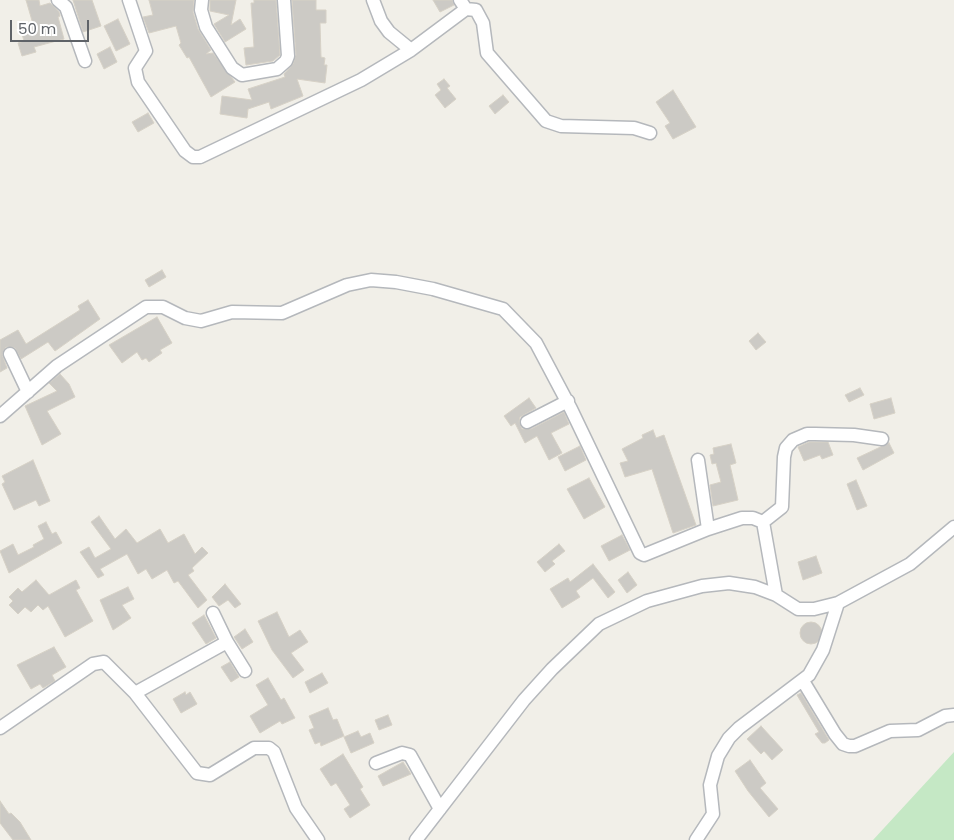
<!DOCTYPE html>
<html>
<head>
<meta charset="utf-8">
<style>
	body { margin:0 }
	#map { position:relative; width:954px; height:840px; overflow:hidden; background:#f1efe8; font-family:Poppins,sans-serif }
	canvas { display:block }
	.scale { position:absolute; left:10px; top:20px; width:79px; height:22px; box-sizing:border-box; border:2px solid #5f6368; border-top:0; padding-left:6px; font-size:15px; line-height:18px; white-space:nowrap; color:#5f6368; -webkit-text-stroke:4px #fff; paint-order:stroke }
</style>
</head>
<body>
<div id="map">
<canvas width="954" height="840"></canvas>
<div class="scale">50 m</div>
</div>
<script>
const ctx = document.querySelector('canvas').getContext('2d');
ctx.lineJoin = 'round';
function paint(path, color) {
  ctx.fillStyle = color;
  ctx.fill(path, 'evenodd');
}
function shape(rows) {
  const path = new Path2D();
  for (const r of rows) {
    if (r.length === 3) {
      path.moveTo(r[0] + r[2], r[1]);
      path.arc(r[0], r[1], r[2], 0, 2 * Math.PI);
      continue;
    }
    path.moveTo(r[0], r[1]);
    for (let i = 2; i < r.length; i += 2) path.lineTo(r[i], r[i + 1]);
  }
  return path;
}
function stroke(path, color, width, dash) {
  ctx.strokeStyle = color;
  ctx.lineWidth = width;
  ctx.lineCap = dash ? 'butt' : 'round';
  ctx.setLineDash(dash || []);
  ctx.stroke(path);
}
const green = shape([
	[954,752,954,840,873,840]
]);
const building = shape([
	[26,0,39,0,40,6,50,3,59,12,60,16,58,17,64,39,34,47,36,52,22,56,18,43,24,41,20,27,33,24,26,0],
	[73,0,92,0,101,26,83,32,73,0],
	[149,0,194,0,193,12,198,29,211,50,206,54,213,53,235,82,211,97,189,57,187,58,179,45,181,43,176,26,149,33,143,17,153,15,149,0],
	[210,0,236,0,231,25,240,19,246,29,225,42,214,24,229,15,210,11,210,0],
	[254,0,276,0,280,55,273,61,246,65,244,48,254,47,251,3,254,3,254,0],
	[292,0,316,0,316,10,326,10,326,23,320,23,321,57,325,58,324,65,327,65,325,83,297,79,303,96,271,109,269,102,248,109,247,118,220,114,222,96,252,100,248,89,285,77,284,74,293,64,296,55,292,0],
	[433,0,452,0,454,5,440,12,433,0],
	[118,19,130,44,116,51,104,26,118,19],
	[110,47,117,62,104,69,97,54,110,47],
	[444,79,450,86,447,88,456,99,445,108,435,95,441,90,437,84,444,79],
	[673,90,696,127,673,139,665,126,670,123,656,102,673,90],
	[503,95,509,102,495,114,489,106,503,95],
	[148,113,154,123,138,132,132,122,148,113],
	[162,270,166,277,149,287,145,280,162,270],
	[88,300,100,319,55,351,48,342,21,359,15,348,6,347,2,354,7,368,0,372,0,340,18,330,26,344,80,310,78,306,88,300],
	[157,317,172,343,160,350,162,353,149,362,146,358,142,360,137,352,122,363,109,345,157,317],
	[758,333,766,342,756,350,749,341,758,333],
	[60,374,69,384,75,397,47,411,61,434,42,445,25,406,57,391,49,383,60,374],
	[860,388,864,395,849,402,845,395,860,388],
	[529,398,536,408,520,417,519,422,522,429,531,429,564,412,569,424,551,433,562,453,549,460,537,436,525,443,515,423,511,426,504,416,529,398],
	[891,398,895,413,874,419,870,404,891,398],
	[653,430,656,438,664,435,696,525,673,533,652,469,625,477,620,463,628,461,622,449,643,438,642,435,653,430],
	[809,442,828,442,833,455,822,459,820,455,804,461,798,447,809,442],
	[889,443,894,453,863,470,857,458,889,443],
	[731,444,736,463,730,465,738,500,713,506,710,485,721,482,716,463,712,464,710,455,714,454,713,448,731,444],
	[580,446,586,460,565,471,558,457,580,446],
	[33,460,50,501,39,506,36,500,14,510,2,484,5,482,2,476,33,460],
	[589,478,605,507,584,519,567,489,589,478],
	[856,480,867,506,857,510,847,484,856,480],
	[99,516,115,539,126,529,137,543,160,529,168,543,184,534,195,554,202,547,208,553,192,568,194,571,188,575,207,600,198,608,178,581,174,583,167,570,152,579,146,569,138,574,127,554,100,569,104,575,98,578,80,552,89,547,95,558,111,549,91,522,99,516],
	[46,522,52,534,56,532,62,543,9,573,0,551,13,544,18,555,34,547,33,545,44,539,38,526,46,522],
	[622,535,630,550,609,561,601,546,622,535],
	[559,544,565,551,552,561,555,564,545,572,537,562,559,544],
	[816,556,822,573,803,580,798,562,816,556],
	[593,564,615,592,608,598,593,578,576,591,580,597,562,608,550,589,568,578,570,582,593,564],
	[628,572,637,585,627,593,618,580,628,572],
	[36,580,49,595,76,580,80,588,76,590,93,621,65,637,48,606,43,610,38,605,31,612,25,607,18,614,9,605,13,601,9,597,18,588,22,592,36,580],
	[225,584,241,604,235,608,228,600,219,606,212,597,225,584],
	[128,587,134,599,122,605,131,618,113,630,100,600,128,587],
	[277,612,289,637,300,630,308,642,291,653,304,670,293,678,272,650,258,621,277,612],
	[204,615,216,638,206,644,192,623,204,615],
	[811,633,11],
	[245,629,253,642,242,649,234,637,245,629],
	[54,647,66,667,52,675,55,681,43,688,40,684,31,689,17,665,54,647],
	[230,662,239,677,231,682,221,667,230,662],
	[322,673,328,683,310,693,305,682,322,673],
	[268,678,281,700,284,698,295,718,282,724,280,721,260,733,250,716,268,705,256,685,268,678],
	[185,692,186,695,190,692,197,704,181,713,173,699,185,692],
	[801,693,829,740,825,743,822,743,815,734,819,732,797,695,801,693],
	[328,708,333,720,337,719,344,736,321,746,320,742,315,744,309,730,314,728,309,716,328,708],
	[388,715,392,725,379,730,375,720,388,715],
	[761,726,783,750,772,760,764,751,761,754,747,739,761,726],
	[358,731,361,737,370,733,374,743,351,753,344,737,358,731],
	[343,754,363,787,360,789,370,805,350,818,344,809,350,805,336,783,331,786,320,769,343,754],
	[750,760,766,783,760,788,778,809,769,817,748,791,735,771,750,760],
	[403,762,411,774,383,786,378,776,403,762],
	[0,801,9,814,11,813,20,822,31,840,13,840,0,823,0,801]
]);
const minor = shape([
	[58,0,66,7,85,61],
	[129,0,146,51,135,68,138,82,185,151,193,157,200,157,361,80,411,50,466,9],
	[202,0,201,10,206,27,232,68,242,75,277,69,286,61,288,56,284,0],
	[373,0,381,21,389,32,411,50],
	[460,0,466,9,476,10,483,23,487,53,546,121,561,126,634,128,650,133],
	[10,354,28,392],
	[0,416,57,366,146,307,163,307,185,318,201,321,232,312,282,313,347,285,371,280,396,282,433,289,503,309,536,343,571,409,640,553,644,555,708,529,742,518,753,518,763,522,776,595],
	[527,422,568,401],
	[698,460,708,529],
	[763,522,782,507,784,457,786,448,793,440,807,434,815,434,854,435,882,439],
	[213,613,227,642,245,671],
	[803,681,835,734,843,744,849,746,855,746,890,731,918,730,945,716,954,715],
	[135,693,227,642],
	[0,728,93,664,104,662,135,693,197,773,210,775,254,748,269,748,274,752,296,808,318,840],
	[376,763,402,753,410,755,440,809],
	[416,840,524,700,552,669,599,624,647,601,702,586,729,583,755,587,776,595,798,609,814,609,838,603,910,564,954,527],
	[696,840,713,814,710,785,718,756,729,738,739,728,809,675,823,650,838,603]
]);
paint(green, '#c5e8c5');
paint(building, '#cccac5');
stroke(building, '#d6d1c6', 1);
stroke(minor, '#b5b8bc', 15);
stroke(minor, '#fff', 12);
</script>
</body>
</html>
